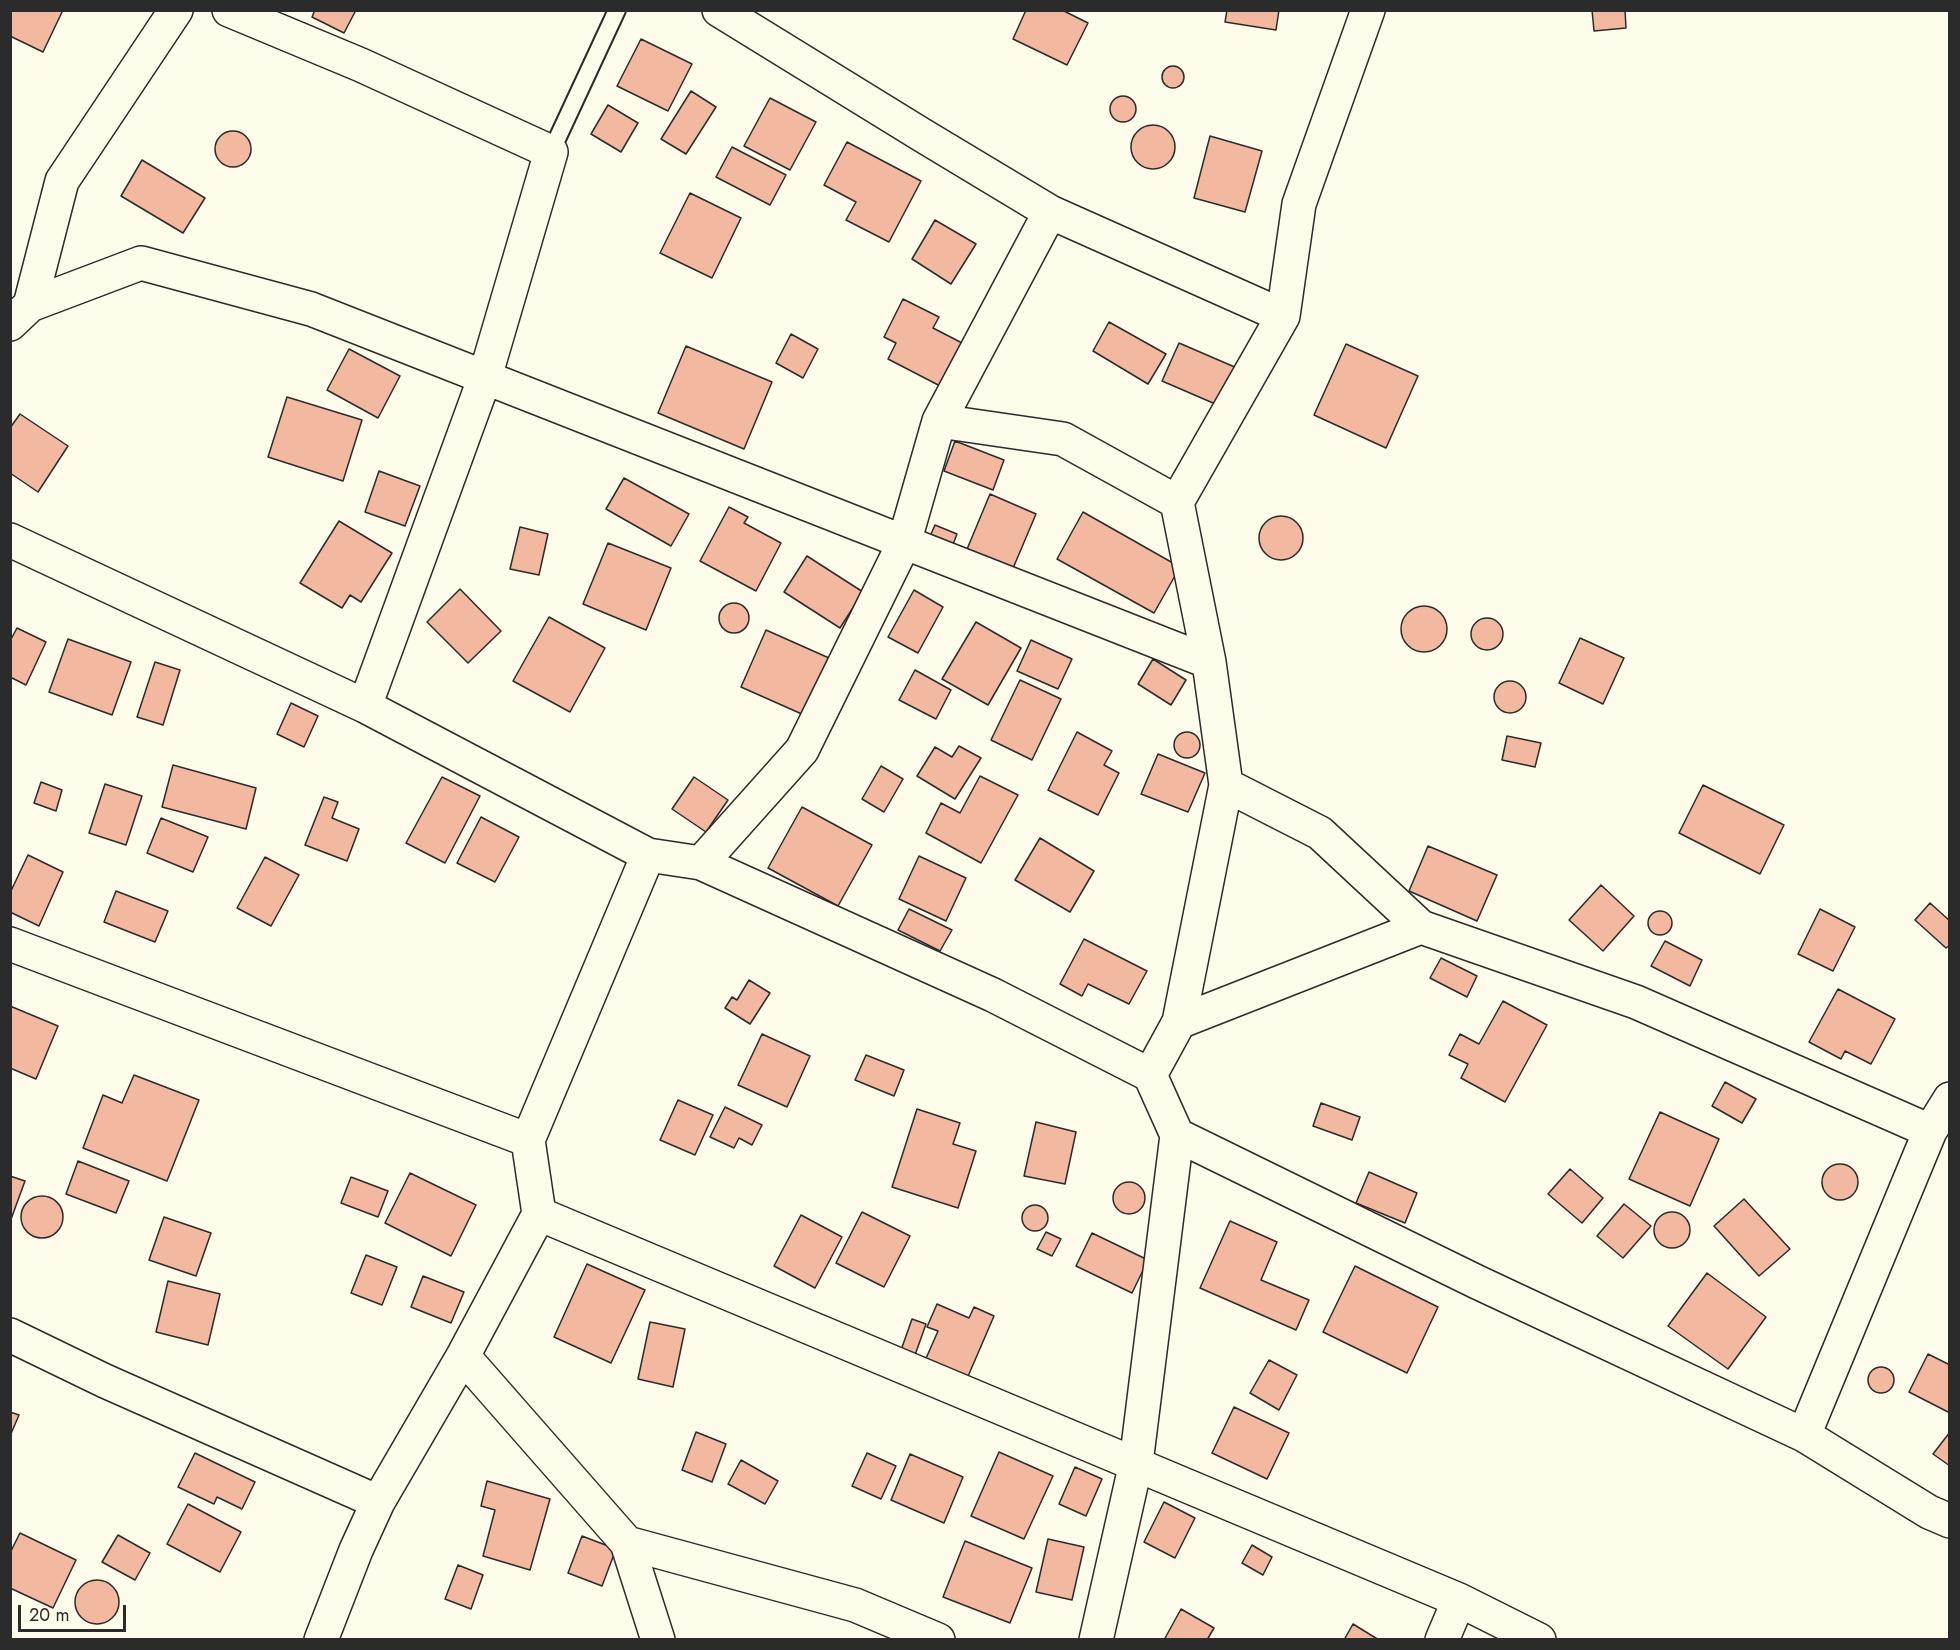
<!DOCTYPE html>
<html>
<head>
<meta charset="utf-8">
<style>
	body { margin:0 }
	#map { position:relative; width:1960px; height:1650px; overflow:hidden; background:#fdfbea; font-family:Jost,sans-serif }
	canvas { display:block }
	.frame { position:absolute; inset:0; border:12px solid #2b2b2b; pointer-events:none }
	.scale { position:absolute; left:18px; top:1605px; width:108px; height:27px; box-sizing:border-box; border:3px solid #2b2b2b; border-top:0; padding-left:8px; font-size:18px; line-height:21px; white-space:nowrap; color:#2b2b2b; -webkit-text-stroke:4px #fdfbea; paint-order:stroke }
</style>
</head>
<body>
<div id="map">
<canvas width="1960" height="1650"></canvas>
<div class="frame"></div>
<div class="scale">20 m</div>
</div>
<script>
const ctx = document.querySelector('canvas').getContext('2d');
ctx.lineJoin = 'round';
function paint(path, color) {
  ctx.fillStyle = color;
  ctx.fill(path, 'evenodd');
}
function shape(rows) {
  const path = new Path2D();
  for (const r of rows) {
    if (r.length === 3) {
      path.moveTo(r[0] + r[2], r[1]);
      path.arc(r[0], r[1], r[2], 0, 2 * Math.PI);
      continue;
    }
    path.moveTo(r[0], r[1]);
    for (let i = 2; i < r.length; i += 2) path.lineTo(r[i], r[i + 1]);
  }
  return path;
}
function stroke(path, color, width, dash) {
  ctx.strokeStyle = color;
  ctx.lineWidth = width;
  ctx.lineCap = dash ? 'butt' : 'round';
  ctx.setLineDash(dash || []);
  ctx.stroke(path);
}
const building = shape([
	[11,10,63,10,43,52,10,36,11,10],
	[315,10,356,10,344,33,312,17,315,10],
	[1026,10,1062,10,1088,23,1067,65,1013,39,1026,10],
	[1227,10,1279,10,1276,30,1225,22,1227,10],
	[1592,10,1625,10,1626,28,1594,31,1592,10],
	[641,39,692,64,668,111,617,86,641,39],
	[1173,77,11],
	[691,91,716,107,686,154,661,139,691,91],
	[1123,109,13],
	[770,98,816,122,790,170,744,146,770,98],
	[608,105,638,123,621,152,591,134,608,105],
	[1153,147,22],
	[233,149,18],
	[1210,136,1262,151,1245,212,1194,198,1210,136],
	[847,142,921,181,889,242,846,220,856,202,824,185,847,142],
	[732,147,786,175,770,205,716,177,732,147],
	[142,160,205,198,183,233,121,196,142,160],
	[690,193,741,218,712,278,660,253,690,193],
	[935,220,976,244,951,284,912,259,935,220],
	[903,299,939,317,933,328,966,345,944,388,888,359,896,343,884,337,903,299],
	[1109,322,1166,354,1148,384,1093,351,1109,322],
	[791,334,818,349,803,378,776,363,791,334],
	[1179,343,1237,368,1220,406,1162,381,1179,343],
	[1346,344,1418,376,1386,448,1314,415,1346,344],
	[686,346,772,382,744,449,658,413,686,346],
	[349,349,400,376,378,418,327,390,349,349],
	[287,397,362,420,343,481,268,457,287,397],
	[20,414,68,446,38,492,10,473,10,428,20,414],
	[955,441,1004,460,993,490,944,471,955,441],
	[379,471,420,486,405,526,365,512,379,471],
	[624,478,689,514,671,546,606,509,624,478],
	[990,494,1036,514,1011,573,965,554,990,494],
	[729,507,748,517,744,523,781,543,756,591,700,561,729,507],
	[1083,512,1180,567,1154,613,1057,559,1083,512],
	[1281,538,22],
	[339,521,392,553,361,602,350,595,342,608,300,583,339,521],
	[935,525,957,534,950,552,927,543,935,525],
	[520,527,548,534,539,575,510,569,520,527],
	[608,543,671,568,646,630,583,604,608,543],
	[807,556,863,592,840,628,784,592,807,556],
	[460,589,501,631,468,663,427,622,460,589],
	[914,590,943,607,918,653,888,637,914,590],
	[734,618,15],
	[1424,629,23],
	[549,617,605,648,570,712,513,681,549,617],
	[1487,634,16],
	[976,622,1021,648,988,705,942,679,976,622],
	[17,628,46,642,26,685,10,677,10,641,17,628],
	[766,630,829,658,804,715,741,687,766,630],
	[1580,638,1624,658,1603,704,1559,683,1580,638],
	[68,639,131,662,112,715,49,692,68,639],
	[1031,640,1072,659,1058,689,1017,671,1031,640],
	[1153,659,1186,680,1171,705,1138,684,1153,659],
	[155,662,180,670,163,725,137,717,155,662],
	[915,670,951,690,936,719,899,700,915,670],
	[1020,680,1061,699,1032,760,991,740,1020,680],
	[1510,697,16],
	[291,703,318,716,304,747,277,734,291,703],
	[1187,745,13],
	[1077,732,1112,751,1104,765,1119,773,1098,815,1048,790,1077,732],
	[1507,736,1541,743,1535,767,1502,760,1507,736],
	[959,746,981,758,955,799,917,776,935,747,952,757,959,746],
	[1158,754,1205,773,1188,812,1141,794,1158,754],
	[173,765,256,788,246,829,162,807,173,765],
	[881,766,903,779,884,812,862,799,881,766],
	[980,776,1018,795,981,863,926,833,941,803,960,813,980,776],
	[442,777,480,796,445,863,406,843,442,777],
	[694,777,728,800,706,832,672,809,694,777],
	[41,782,62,790,56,811,34,803,41,782],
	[105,784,142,796,126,845,89,833,105,784],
	[1703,785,1784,825,1760,874,1679,833,1703,785],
	[324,797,338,802,332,818,359,829,347,861,305,845,324,797],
	[802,807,872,845,838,906,768,868,802,807],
	[481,817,519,837,495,882,457,863,481,817],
	[161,818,208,837,193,872,147,853,161,818],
	[1040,838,1094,871,1070,912,1015,880,1040,838],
	[1428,846,1497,875,1477,921,1409,891,1428,846],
	[28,855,63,872,39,926,10,912,10,893,28,855],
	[919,856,966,878,946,921,899,899,919,856],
	[265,857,299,875,271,926,237,908,265,857],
	[1601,885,1634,916,1603,951,1569,920,1601,885],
	[116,891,168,911,155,942,104,922,116,891],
	[1930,903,1950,921,1950,945,1946,948,1915,920,1930,903],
	[909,909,952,930,940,951,898,930,909,909],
	[1820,909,1855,927,1833,971,1798,954,1820,909],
	[1660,923,12],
	[1084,939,1147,971,1129,1004,1088,984,1082,996,1060,984,1084,939],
	[1665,941,1702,960,1690,986,1651,966,1665,941],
	[1441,958,1477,976,1467,997,1430,978,1441,958],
	[749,980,770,993,750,1024,725,1008,732,997,737,1000,749,980],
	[1838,989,1895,1019,1871,1064,1845,1051,1841,1059,1809,1042,1838,989],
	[1503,1001,1547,1025,1505,1102,1461,1078,1468,1064,1449,1055,1460,1034,1479,1044,1503,1001],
	[10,1006,58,1026,36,1079,10,1068,10,1006],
	[762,1034,810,1056,787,1107,738,1085,762,1034],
	[866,1055,904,1070,894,1096,855,1080,866,1055],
	[134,1075,199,1100,167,1181,83,1148,103,1095,122,1103,134,1075],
	[1725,1082,1756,1099,1742,1123,1712,1106,1725,1082],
	[678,1100,713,1115,695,1155,660,1140,678,1100],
	[1321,1103,1360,1117,1352,1140,1313,1126,1321,1103],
	[725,1107,762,1125,752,1145,739,1138,734,1148,710,1137,725,1107],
	[917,1109,960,1123,953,1144,976,1151,958,1208,892,1187,917,1109],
	[1660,1112,1719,1139,1690,1206,1629,1179,1660,1112],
	[1036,1122,1076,1132,1065,1184,1024,1176,1036,1122],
	[78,1161,129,1181,116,1213,66,1194,78,1161],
	[1840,1182,18],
	[1570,1169,1603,1198,1582,1223,1548,1194,1570,1169],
	[1369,1172,1417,1193,1405,1223,1356,1203,1369,1172],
	[410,1173,476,1205,451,1256,385,1223,410,1173],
	[10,1176,25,1181,10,1222,10,1176],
	[351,1177,388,1191,378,1217,341,1203,351,1177],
	[1129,1198,16],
	[42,1217,21],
	[1744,1199,1790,1249,1759,1276,1714,1226,1744,1199],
	[1624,1204,1651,1226,1623,1258,1597,1236,1624,1204],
	[1035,1218,13],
	[1672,1230,18],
	[862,1212,910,1236,884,1287,836,1263,862,1212],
	[801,1215,842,1237,815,1288,774,1266,801,1215],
	[164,1217,211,1233,196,1276,149,1260,164,1217],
	[1230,1221,1277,1242,1261,1280,1309,1300,1296,1330,1200,1288,1230,1221],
	[1046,1232,1061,1239,1052,1256,1037,1249,1046,1232],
	[1092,1233,1148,1260,1132,1293,1076,1266,1092,1233],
	[366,1255,397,1267,382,1305,351,1293,366,1255],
	[587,1264,645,1290,611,1363,554,1337,587,1264],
	[1355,1266,1438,1307,1407,1373,1323,1332,1355,1266],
	[1707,1273,1766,1317,1728,1369,1668,1326,1707,1273],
	[423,1276,464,1292,451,1323,411,1307,423,1276],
	[168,1281,220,1294,208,1345,156,1332,168,1281],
	[937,1304,969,1318,974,1307,994,1316,966,1381,924,1363,938,1331,927,1327,937,1304],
	[912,1319,926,1324,914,1358,900,1353,912,1319],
	[650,1322,685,1329,673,1387,638,1379,650,1322],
	[1928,1354,1950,1365,1950,1413,1909,1392,1928,1354],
	[1269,1360,1297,1375,1279,1410,1250,1393,1269,1360],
	[1881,1380,13],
	[1234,1407,1289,1433,1267,1479,1212,1453,1234,1407],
	[10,1412,19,1415,10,1436,10,1412],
	[696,1432,726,1444,712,1482,682,1470,696,1432],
	[1950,1432,1950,1466,1933,1454,1950,1432],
	[999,1452,1053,1476,1024,1539,971,1516,999,1452],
	[195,1453,255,1482,242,1509,217,1497,214,1504,178,1487,195,1453],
	[867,1453,896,1466,881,1499,852,1486,867,1453],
	[910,1454,963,1477,944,1523,891,1500,910,1454],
	[741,1460,778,1481,765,1504,728,1484,741,1460],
	[1075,1467,1102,1479,1086,1516,1059,1504,1075,1467],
	[487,1481,550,1499,530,1570,483,1556,495,1510,481,1506,487,1481],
	[1164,1502,1195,1518,1175,1558,1144,1542,1164,1502],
	[188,1504,241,1532,220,1572,167,1544,188,1504],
	[20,1533,76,1560,53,1608,10,1588,10,1553,20,1533],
	[118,1535,150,1553,135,1580,102,1562,118,1535],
	[582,1536,616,1549,602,1586,568,1573,582,1536],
	[1048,1539,1084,1547,1072,1600,1036,1592,1048,1539],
	[965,1541,1032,1568,1010,1623,943,1597,965,1541],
	[1252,1545,1272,1557,1263,1575,1242,1563,1252,1545],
	[458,1565,483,1575,471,1609,445,1599,458,1565],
	[97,1602,22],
	[1181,1609,1214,1628,1207,1640,1164,1640,1181,1609],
	[1353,1624,1379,1640,1344,1640,1353,1624]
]);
const lane = shape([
	[551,152,617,10]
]);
const street = shape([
	[229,10,361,65,551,152,485,377,365,706],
	[719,10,922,135,1050,212,1283,316],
	[30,305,141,263,311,309,1209,662],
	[10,324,30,305,62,181,176,10],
	[939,421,1063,439,1177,502,1209,662,1226,785,1179,1022,1150,1075],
	[1177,502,1283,316,1299,204,1368,10],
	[10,540,365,706,648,855,528,1140,539,1214,463,1356,378,1502,356,1550,321,1640],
	[1226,785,1320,833,1421,927,1636,1002,1930,1131],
	[648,855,701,863,993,995,1150,1075,1177,1135,1136,1463,1096,1640],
	[701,863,802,750,904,543,939,421,1050,212],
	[10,944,528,1140],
	[1179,1022,1421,927],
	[1177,1135,1477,1282,1804,1435,1929,1512,1950,1521],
	[539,1214,1459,1600,1539,1640],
	[10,1335,105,1381,378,1502],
	[463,1356,627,1543,658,1640],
	[1804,1435,1930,1131,1950,1099],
	[627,1543,855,1605,938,1640],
	[1442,1640,1459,1600]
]);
paint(building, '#f2b8a0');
stroke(building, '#2b2b2b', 1.5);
stroke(lane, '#2b2b2b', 20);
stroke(street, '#2b2b2b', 36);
stroke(lane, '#fdfbea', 16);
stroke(street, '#fdfbea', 33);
</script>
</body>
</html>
